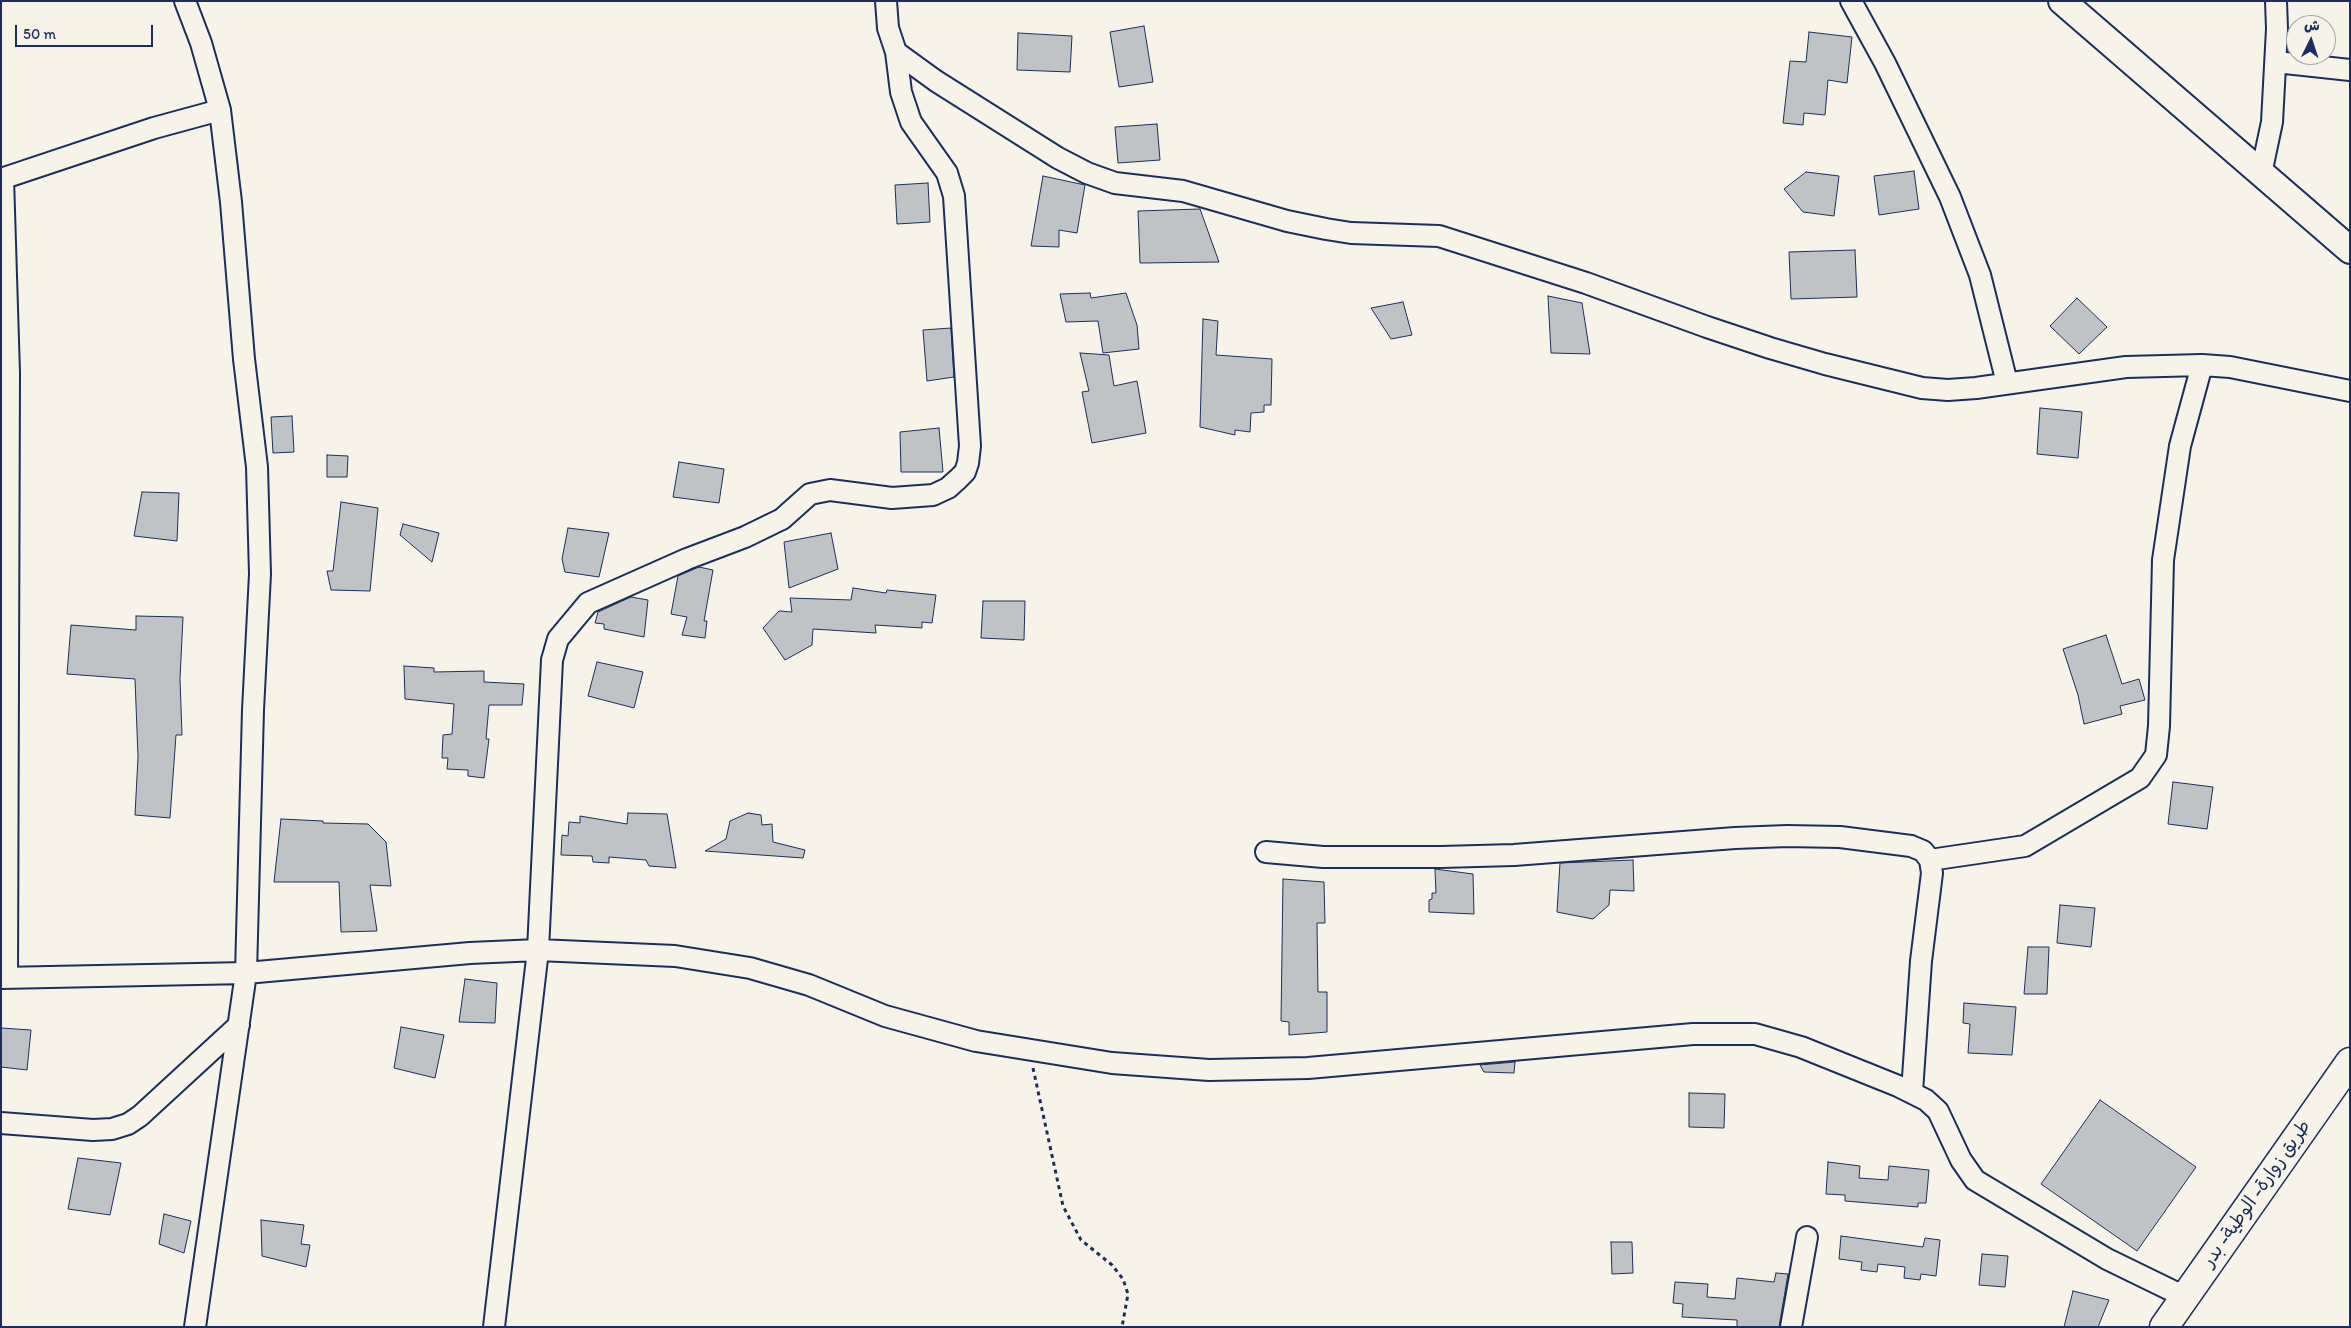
<!DOCTYPE html>
<html>
<head>
<meta charset="utf-8">
<style>
	body { margin:0 }
	#map { position:relative; width:2351px; height:1328px; overflow:hidden; background:#f7f3e8; font-family:Itim,"Playpen Sans Arabic",sans-serif }
	canvas { display:block }
	.frame { position:absolute; inset:0; border:2px solid #1b2f5e; pointer-events:none }
	.north { position:absolute; left:2286px; top:15px; width:50px; height:50px; box-sizing:border-box; background:#f7f3e8; border:1px solid #9fa5b1; border-radius:50%; rotate:4deg; font-size:14px; font-weight:700; line-height:20px; text-align:center; color:#1b2f5e }
	.north::after { content:''; display:block; margin:auto; width:18px; height:22px; background:#1b2f5e; clip-path:polygon(50% 0,100% 100%,50% 72%,0 100%) }
	.scale { position:absolute; left:15px; top:25px; width:138px; height:22px; box-sizing:border-box; border:2px solid #1b2f5e; border-top:0; padding-left:6px; font-size:15px; line-height:18px; white-space:nowrap; color:#1b2f5e; -webkit-text-stroke:4px #f7f3e8; paint-order:stroke }
</style>
</head>
<body>
<div id="map">
<canvas width="2351" height="1328"></canvas>
<div class="frame"></div>
<div class="north">ش</div>
<div class="scale">50 m</div>
</div>
<script>
const ctx = document.querySelector('canvas').getContext('2d');
ctx.lineJoin = 'round';
function paint(path, color) {
  ctx.fillStyle = color;
  ctx.fill(path, 'evenodd');
}
function shape(rows) {
  const path = new Path2D();
  for (const r of rows) {
    path.moveTo(r[0], r[1]);
    for (let i = 2; i < r.length; i += 2) path.lineTo(r[i], r[i + 1]);
  }
  return path;
}
function stroke(path, color, width, dash) {
  ctx.strokeStyle = color;
  ctx.lineWidth = width;
  ctx.lineCap = dash ? 'butt' : 'round';
  ctx.setLineDash(dash || []);
  ctx.stroke(path);
}
function drawText(font, color, halo, rows, align = 'center') {
  ctx.font = font + ' Itim,"Playpen Sans Arabic",sans-serif';
  ctx.lineWidth = 4.5;
  ctx.setLineDash([]);
  ctx.textBaseline = 'middle';
  ctx.strokeStyle = halo;
  ctx.fillStyle = color;
  for (const [text, x, y, turn = 0] of rows) {
    ctx.save();
    ctx.translate(x, y);
    ctx.rotate((+turn || 0) * Math.PI / 180);
    ctx.textAlign = isNaN(turn) ? turn : align;
    if (halo) ctx.strokeText(text, 0, 0);
    ctx.fillText(text, 0, 0);
    ctx.restore();
  }
}
const building = shape([
	[1144,26,1153,82,1119,87,1110,32,1144,26],
	[1809,32,1852,37,1847,83,1828,80,1825,115,1804,113,1803,125,1783,123,1790,61,1806,62,1809,32],
	[1018,33,1072,36,1070,72,1017,70,1018,33],
	[1157,124,1160,160,1118,163,1115,127,1157,124],
	[1914,171,1919,209,1879,215,1874,176,1914,171],
	[1806,172,1839,176,1834,216,1803,212,1784,189,1806,172],
	[1043,176,1085,185,1077,233,1059,230,1059,247,1031,246,1043,176],
	[928,183,930,222,897,224,895,185,928,183],
	[1200,209,1219,262,1140,263,1138,211,1200,209],
	[1855,250,1857,297,1791,299,1789,252,1855,250],
	[1090,293,1091,298,1126,293,1137,325,1139,349,1103,353,1098,321,1066,322,1060,294,1090,293],
	[1548,296,1582,303,1590,354,1551,353,1548,296],
	[2077,298,2107,327,2079,354,2050,326,2077,298],
	[1403,302,1412,335,1391,339,1371,308,1403,302],
	[1203,319,1218,321,1216,355,1272,359,1271,405,1264,405,1264,412,1251,413,1250,432,1235,430,1235,435,1200,427,1203,319],
	[951,328,954,377,927,381,923,330,951,328],
	[1080,353,1109,355,1114,386,1137,381,1146,433,1092,443,1082,392,1089,391,1080,353],
	[2040,408,2082,412,2078,458,2037,454,2040,408],
	[292,416,294,452,273,453,271,417,292,416],
	[939,428,943,472,901,472,900,432,939,428],
	[327,455,348,456,347,477,327,477,327,455],
	[679,462,724,469,719,503,673,497,679,462],
	[142,492,179,493,177,541,134,536,142,492],
	[341,502,378,508,370,591,331,590,327,571,333,571,341,502],
	[403,524,439,533,432,562,400,535,403,524],
	[568,528,609,533,599,577,565,572,562,559,568,528],
	[831,533,838,569,789,588,784,542,831,533],
	[699,567,713,570,704,621,707,621,705,638,682,635,687,617,671,614,678,576,699,567],
	[853,588,886,593,887,590,936,595,932,623,922,622,922,628,875,625,876,633,813,629,812,645,785,660,763,628,779,611,792,612,790,598,851,600,853,588],
	[631,597,648,600,644,637,604,629,604,624,595,623,598,612,631,597],
	[983,601,1025,601,1024,640,981,638,983,601],
	[136,616,183,617,180,679,182,735,176,735,170,818,135,815,138,757,135,679,67,674,71,625,136,630,136,616],
	[2106,635,2122,684,2139,679,2145,700,2120,706,2122,714,2084,724,2078,695,2063,649,2106,635],
	[597,662,643,672,634,708,588,696,597,662],
	[404,666,434,668,434,672,484,671,484,682,524,684,522,705,489,705,486,739,489,739,484,778,468,776,468,770,447,769,448,758,442,758,443,735,452,734,454,704,405,699,404,666],
	[2173,782,2213,787,2207,829,2168,824,2173,782],
	[628,813,667,814,676,868,649,866,646,860,609,857,609,863,593,862,592,856,561,855,562,835,568,836,569,822,580,823,580,816,627,824,628,813],
	[748,813,761,815,762,825,772,824,773,842,805,850,803,858,705,851,726,839,730,821,748,813],
	[281,819,323,821,323,823,368,824,386,842,391,886,370,885,377,931,341,932,339,882,274,882,281,819],
	[1633,860,1634,891,1610,890,1609,905,1593,919,1557,912,1560,863,1633,860],
	[1435,869,1473,874,1474,914,1429,912,1429,900,1432,899,1432,893,1436,893,1435,869],
	[1283,879,1324,882,1325,923,1317,923,1318,992,1327,992,1327,1032,1289,1035,1289,1022,1281,1021,1283,879],
	[2060,905,2095,908,2091,947,2057,943,2060,905],
	[2028,947,2049,947,2047,994,2024,994,2028,947],
	[465,979,497,983,495,1023,459,1022,465,979],
	[1964,1003,2016,1007,2012,1055,1968,1053,1970,1024,1963,1023,1964,1003],
	[401,1027,444,1035,435,1078,394,1068,401,1027],
	[1,1028,31,1030,27,1070,1,1067,1,1028],
	[1515,1062,1514,1073,1484,1072,1480,1065,1515,1062],
	[1689,1093,1725,1094,1724,1128,1689,1127,1689,1093],
	[2100,1100,2196,1167,2137,1251,2041,1184,2100,1100],
	[78,1158,121,1163,110,1215,68,1209,78,1158],
	[1828,1162,1860,1166,1859,1178,1888,1180,1889,1166,1929,1170,1926,1203,1918,1203,1918,1207,1845,1201,1845,1195,1826,1194,1828,1162],
	[164,1214,191,1221,184,1253,159,1244,164,1214],
	[261,1220,304,1225,301,1244,310,1245,306,1267,262,1256,261,1220],
	[1841,1236,1923,1247,1925,1238,1940,1240,1936,1276,1921,1274,1920,1280,1904,1278,1905,1267,1878,1264,1877,1272,1861,1270,1862,1262,1839,1259,1841,1236],
	[1611,1242,1632,1242,1633,1273,1612,1274,1611,1242],
	[1982,1254,2008,1256,2005,1287,1979,1285,1982,1254],
	[1776,1273,1788,1274,1779,1327,1737,1327,1737,1320,1682,1317,1683,1304,1673,1303,1675,1282,1708,1284,1707,1297,1735,1299,1737,1278,1774,1282,1776,1273],
	[2073,1291,2109,1300,2098,1327,2064,1327,2073,1291]
]);
const path = shape([
	[1033,1068,1063,1206,1081,1240,1112,1265,1123,1279,1128,1294,1122,1327]
]);
const minor = shape([
	[185,1,201,43,220,110,231,202,244,359,257,467,260,574,253,710,246,973,195,1327],
	[886,1,888,28,896,52,936,81,1058,158,1087,173,1115,183,1183,191,1287,221,1326,229,1351,233,1439,236,1586,283,1707,327,1770,348,1825,364,1922,388,1948,390,1976,388,2126,367,2202,365,2230,367,2350,391],
	[1851,1,1885,63,1950,197,1980,275,2007,383],
	[2276,62,2350,70],
	[2261,174,2272,122,2277,29,2276,1],
	[3,178,9,373,7,978],
	[1,179,154,128,220,110],
	[1266,852,1323,857,1441,857,1514,855,1735,838,1787,836,1840,837,1911,846,1923,851,1930,860,1932,873,1921,961,1912,1092],
	[1930,860,2025,846,2140,778,2156,755,2159,726,2163,560,2180,446,2202,365],
	[1,978,246,973,470,953,538,950,675,956,750,968,809,985,885,1016,976,1041,1112,1063,1209,1070,1308,1068,1693,1034,1755,1034,1801,1047,1898,1086,1926,1100,1938,1111,1961,1160,1975,1180,2107,1259,2185,1297],
	[1,1123,93,1130,112,1129,128,1124,140,1116,239,1025],
	[494,1327,538,950,552,660,558,639,588,603,687,559,745,537,782,519,810,494,830,490,892,498,933,495,948,488,958,479,965,472,968,463,970,446,954,196,947,173,911,122,901,92,896,52],
	[1791,1327,1807,1237]
]);
const major = shape([
	[2062,1,2350,250]
]);
const highway = shape([
	[2164,1327,2350,1062]
]);
const streetNames = [
	["طريق زوارة- الوطية- بدر",2257,1194,-55]
];
paint(building, '#c0c3c5');
stroke(building, '#1b2f5e', 1);
stroke(minor, '#1b2f5e', 24);
stroke(major, '#1b2f5e', 30);
stroke(highway, '#1b2f5e', 31);
stroke(path, '#1b2f5e', 3, [4, 4]);
stroke(minor, '#f7f3e8', 20);
stroke(major, '#f7f3e8', 26);
stroke(highway, '#f7f3e8', 28);
drawText('19px', '#1b2f5e', '#f7f3e8', streetNames);
</script>
</body>
</html>
